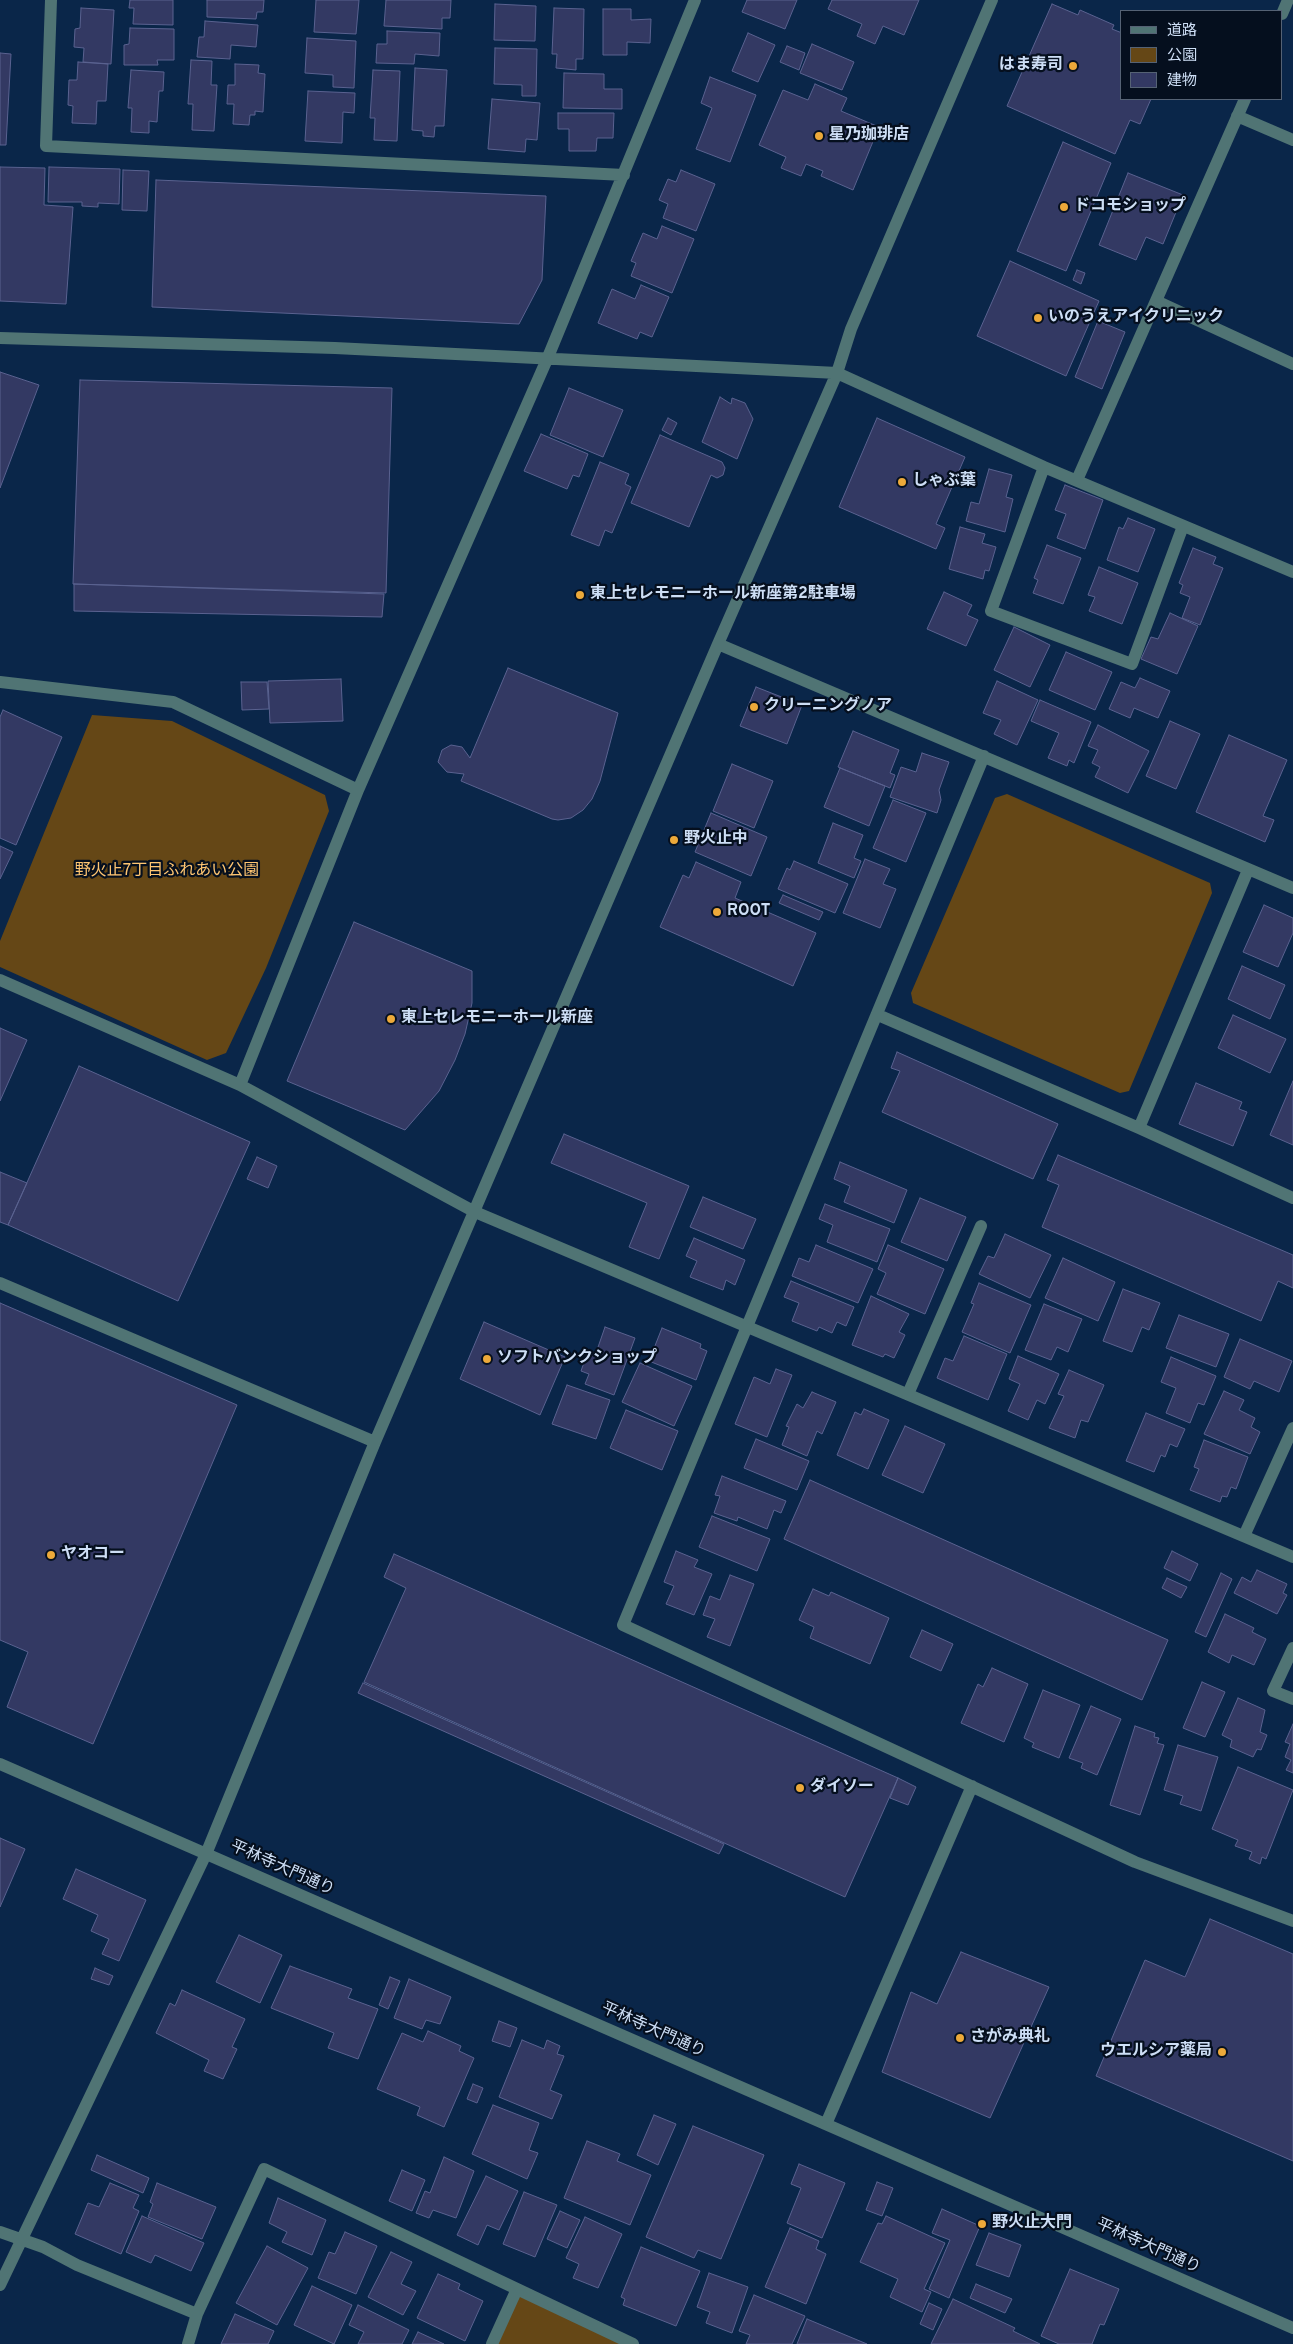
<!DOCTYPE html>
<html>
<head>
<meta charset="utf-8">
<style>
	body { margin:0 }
	#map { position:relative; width:1293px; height:2344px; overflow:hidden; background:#0a2649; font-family:Overpass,"Noto Sans JP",sans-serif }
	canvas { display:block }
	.legend { position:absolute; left:1120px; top:10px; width:162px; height:90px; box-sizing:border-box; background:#050f1e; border:1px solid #556274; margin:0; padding:6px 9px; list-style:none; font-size:15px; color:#cddef5 }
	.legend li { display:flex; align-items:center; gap:10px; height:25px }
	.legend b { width:25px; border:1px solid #556274 }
</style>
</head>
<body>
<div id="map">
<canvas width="1293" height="2344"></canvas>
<ul class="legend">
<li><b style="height:6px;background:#507474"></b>道路</li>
<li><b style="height:14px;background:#654716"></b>公園</li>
<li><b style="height:14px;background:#333963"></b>建物</li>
</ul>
</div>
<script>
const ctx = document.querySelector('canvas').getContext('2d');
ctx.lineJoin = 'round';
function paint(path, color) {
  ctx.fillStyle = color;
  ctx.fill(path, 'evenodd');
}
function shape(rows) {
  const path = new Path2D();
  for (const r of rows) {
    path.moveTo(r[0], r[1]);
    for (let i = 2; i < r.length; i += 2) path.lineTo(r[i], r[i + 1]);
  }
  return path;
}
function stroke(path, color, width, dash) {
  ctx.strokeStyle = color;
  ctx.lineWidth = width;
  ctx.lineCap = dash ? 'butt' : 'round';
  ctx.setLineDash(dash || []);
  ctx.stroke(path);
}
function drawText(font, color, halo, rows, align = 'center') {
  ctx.font = font + ' Overpass,"Noto Sans JP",sans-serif';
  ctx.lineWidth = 4.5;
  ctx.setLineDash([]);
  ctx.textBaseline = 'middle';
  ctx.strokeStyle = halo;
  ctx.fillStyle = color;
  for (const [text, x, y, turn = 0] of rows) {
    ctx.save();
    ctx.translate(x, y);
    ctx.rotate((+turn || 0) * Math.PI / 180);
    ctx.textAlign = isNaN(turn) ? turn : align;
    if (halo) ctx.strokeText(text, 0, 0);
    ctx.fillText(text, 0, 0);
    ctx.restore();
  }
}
const green = shape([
	[92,715,172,721,325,795,329,811,266,968,226,1053,207,1060,0,967,0,941],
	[1007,794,1210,883,1212,893,1129,1091,1120,1093,913,1003,911,993,995,798],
	[517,2289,633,2344,492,2344]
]);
const building = shape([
	[130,0,173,0,173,25,133,24,134,8,129,8,130,0],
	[207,0,264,0,263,12,257,12,256,19,207,17,207,0],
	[316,0,359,0,356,34,314,32,316,0],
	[386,0,451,0,450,18,442,18,442,29,384,26,386,0],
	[747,0,797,0,785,29,742,12,747,0],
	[832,0,919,0,904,35,883,26,875,44,857,36,862,24,828,9,832,0],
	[495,4,536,6,535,41,494,40,495,4],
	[1052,4,1078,15,1080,10,1114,25,1112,29,1122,33,1122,99,1151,99,1140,124,1130,120,1115,154,1007,106,1052,4],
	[81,8,114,10,111,64,83,62,84,48,74,47,75,29,80,28,81,8],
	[554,8,584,9,583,59,576,59,576,70,556,68,557,54,552,54,554,8],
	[603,9,631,9,631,20,651,19,650,43,627,42,627,55,603,55,603,9],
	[205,21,258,25,256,47,231,45,230,59,197,57,199,37,204,37,205,21],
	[130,28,174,29,174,60,157,60,158,65,124,65,124,45,129,44,130,28],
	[387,31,440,33,439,56,415,54,414,64,376,63,377,44,387,44,387,31],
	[748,33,775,45,758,82,732,71,748,33],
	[307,38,356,41,354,88,333,87,333,75,305,73,307,38],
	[812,44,854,62,842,90,800,73,812,44],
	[787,46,805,53,799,70,780,62,787,46],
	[495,48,537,49,536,96,522,96,522,85,494,84,495,48],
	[0,53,11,54,6,145,0,145,0,53],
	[191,60,212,61,211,85,217,85,214,131,192,130,193,104,188,104,191,60],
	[78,62,108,64,106,101,97,101,96,124,72,123,73,106,68,105,69,80,77,80,78,62],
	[235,64,259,65,258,73,265,74,263,112,255,111,255,115,250,115,249,125,233,124,234,104,227,104,228,85,235,85,235,64],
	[415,68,447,70,444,126,435,126,434,137,423,136,423,131,412,130,415,68],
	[131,70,164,72,163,91,159,91,157,122,149,121,149,133,131,132,132,108,128,108,131,70],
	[373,70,400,71,397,141,374,140,375,118,370,118,373,70],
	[564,73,604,74,604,89,622,89,622,109,563,108,564,73],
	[710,77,756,95,730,162,696,149,712,108,701,103,710,77],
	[815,84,847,98,841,111,879,127,853,190,821,176,823,171,806,164,801,176,781,168,786,157,759,145,783,90,808,100,815,84],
	[308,91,355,93,354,113,343,112,342,143,305,141,308,91],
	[492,99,540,103,537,140,526,139,525,152,488,149,492,99],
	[558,113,614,113,613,138,597,138,596,151,569,151,569,129,558,129,558,113],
	[1063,142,1111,163,1066,271,1017,251,1063,142],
	[0,167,45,168,44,205,73,207,66,304,0,301,0,167],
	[49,167,120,169,119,204,98,203,98,207,82,206,82,202,48,202,49,167],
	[123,170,149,171,147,211,122,210,123,170],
	[681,170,715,184,696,231,663,218,668,204,659,200,668,179,676,182,681,170],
	[1128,173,1183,195,1163,244,1146,237,1136,260,1099,245,1128,173],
	[156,180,546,196,542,280,519,324,152,307,156,180],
	[662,226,694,239,672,293,631,276,636,263,631,261,643,233,657,239,662,226],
	[1010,261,1099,301,1066,376,977,336,1010,261],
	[1077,270,1085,273,1081,284,1073,280,1077,270],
	[641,285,669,297,652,337,640,332,637,339,598,323,612,289,635,299,641,285],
	[1098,321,1125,332,1102,389,1075,377,1098,321],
	[0,372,39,385,0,488,0,372],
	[80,380,392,388,386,593,73,584,80,380],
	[569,388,623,410,603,457,550,435,569,388],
	[720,397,731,404,732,398,745,403,753,419,737,459,702,442,720,397],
	[668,418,677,423,671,435,662,430,668,418],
	[877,418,965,457,936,524,945,528,936,549,839,507,877,418],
	[541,434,588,454,579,477,573,475,567,489,524,471,541,434],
	[660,435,722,462,725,468,723,475,717,478,711,475,689,527,631,503,660,435],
	[600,462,629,474,625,484,631,487,612,533,605,530,599,546,571,535,600,462],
	[989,469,1012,475,1006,497,1013,499,1005,532,966,521,971,502,979,504,989,469],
	[1065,485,1103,500,1085,549,1057,538,1066,514,1055,510,1065,485],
	[1128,518,1155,529,1138,572,1107,560,1119,527,1123,529,1128,518],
	[960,527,985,534,982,543,996,547,989,571,985,570,983,579,949,569,960,527],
	[1047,545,1081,558,1063,604,1033,593,1038,580,1034,578,1047,545],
	[1193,548,1216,557,1213,564,1223,568,1200,625,1182,618,1190,597,1180,593,1183,585,1179,583,1193,548],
	[1099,567,1138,583,1122,624,1089,611,1095,597,1088,595,1099,567],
	[74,584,384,594,382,617,74,611,74,584],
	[944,592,972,605,967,615,978,620,966,646,927,629,944,592],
	[1170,613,1198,626,1177,674,1141,659,1151,637,1158,639,1170,613],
	[1014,627,1050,645,1030,687,994,670,1014,627],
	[1066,652,1112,672,1095,710,1049,690,1066,652],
	[508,668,618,713,600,781,592,799,583,810,571,818,558,820,552,819,461,781,464,774,447,772,438,762,442,750,451,745,462,747,470,758,508,668],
	[1140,678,1170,691,1158,718,1134,708,1130,718,1109,709,1121,682,1135,688,1140,678],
	[341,679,343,721,270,723,268,681,341,679],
	[997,681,1038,700,1017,745,994,734,1001,720,983,713,997,681],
	[241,682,267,682,269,709,242,710,241,682],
	[756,687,802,705,787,744,740,726,756,687],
	[1040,700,1091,722,1074,763,1069,760,1067,766,1048,758,1059,733,1031,721,1040,700],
	[3,710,62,737,16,845,0,838,0,717,3,710],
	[1170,721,1200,734,1176,789,1146,776,1170,721],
	[1098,725,1149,751,1128,793,1095,777,1100,767,1092,763,1098,750,1088,746,1098,725],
	[853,731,899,750,890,773,895,775,890,788,838,767,853,731],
	[1229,735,1287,760,1263,816,1274,820,1265,842,1196,812,1229,735],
	[922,753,949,762,939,790,941,800,937,813,890,797,901,767,916,772,922,753],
	[732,764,773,781,754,828,713,811,732,764],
	[840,768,885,786,869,826,824,807,840,768],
	[893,800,926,813,906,862,873,848,893,800],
	[711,813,767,837,751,876,695,852,711,813],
	[833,823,863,835,854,858,861,861,854,878,818,863,833,823],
	[0,846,13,852,0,879,0,846],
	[865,859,890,869,883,884,896,889,880,928,843,913,865,859],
	[794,861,848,884,835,913,778,889,787,868,790,870,794,861],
	[696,862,741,882,735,898,816,933,793,986,660,927,683,875,689,878,696,862],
	[783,895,823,912,819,920,779,903,783,895],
	[1264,905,1293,918,1293,933,1278,967,1243,952,1264,905],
	[354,922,472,971,472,1003,465,1034,455,1060,439,1091,405,1130,287,1081,354,922],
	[1242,966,1285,985,1270,1019,1228,999,1242,966],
	[1233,1015,1286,1039,1270,1073,1218,1048,1233,1015],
	[0,1028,27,1040,0,1101,0,1028],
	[897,1052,1058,1124,1033,1179,882,1112,900,1071,891,1068,897,1052],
	[79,1066,250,1142,178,1301,8,1225,79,1066],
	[1293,1081,1293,1145,1270,1135,1293,1081],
	[1196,1083,1242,1102,1239,1109,1247,1112,1233,1146,1179,1124,1196,1083],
	[564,1134,689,1186,659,1259,629,1247,647,1203,551,1163,564,1134],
	[1058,1155,1293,1255,1293,1288,1278,1281,1261,1321,1042,1227,1059,1185,1047,1180,1058,1155],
	[257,1157,277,1166,268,1188,247,1179,257,1157],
	[840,1162,907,1190,894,1223,844,1202,850,1186,834,1179,840,1162],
	[0,1172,27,1183,8,1225,0,1222,0,1172],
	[703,1197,756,1219,743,1249,690,1227,703,1197],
	[920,1198,966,1217,947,1261,901,1242,920,1198],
	[825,1204,890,1229,877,1262,827,1242,833,1225,819,1219,825,1204],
	[1005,1234,1051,1255,1030,1298,979,1274,988,1256,994,1258,1005,1234],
	[694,1238,745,1260,735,1285,726,1280,723,1290,690,1277,697,1261,686,1256,694,1238],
	[816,1245,873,1269,858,1303,792,1276,799,1258,809,1262,816,1245],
	[888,1245,944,1269,925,1314,877,1294,886,1273,878,1269,888,1245],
	[1063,1258,1115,1282,1098,1321,1045,1298,1063,1258],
	[791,1281,854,1307,846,1326,837,1322,832,1333,819,1327,817,1331,792,1321,799,1303,784,1297,791,1281],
	[979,1283,1031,1305,1010,1353,962,1332,974,1304,971,1303,979,1283],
	[1123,1289,1160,1303,1149,1330,1142,1327,1132,1352,1103,1341,1123,1289],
	[871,1296,909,1314,899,1332,905,1335,894,1358,885,1354,883,1357,852,1345,871,1296],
	[0,1303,237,1405,93,1744,7,1707,28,1652,0,1640,0,1303],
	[1044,1304,1082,1319,1068,1352,1057,1347,1051,1360,1025,1350,1044,1304],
	[1179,1315,1229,1334,1216,1367,1166,1348,1179,1315],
	[484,1322,565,1357,540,1415,460,1379,484,1322],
	[605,1327,635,1338,614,1395,585,1384,589,1374,581,1371,588,1351,596,1353,605,1327],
	[662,1328,701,1344,700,1348,707,1351,696,1380,649,1361,662,1328],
	[964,1336,1007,1354,988,1400,937,1378,945,1358,953,1361,964,1336],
	[1240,1339,1292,1361,1279,1392,1254,1381,1250,1389,1224,1377,1240,1339],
	[1018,1356,1059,1374,1045,1404,1037,1400,1028,1420,1008,1411,1020,1384,1009,1379,1018,1356],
	[1171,1357,1216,1376,1204,1405,1198,1403,1190,1423,1166,1413,1176,1388,1161,1382,1171,1357],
	[640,1363,692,1386,674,1426,622,1402,640,1363],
	[776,1369,792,1375,767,1437,735,1424,754,1377,770,1384,776,1369],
	[1069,1370,1104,1385,1088,1422,1081,1420,1075,1438,1049,1428,1064,1396,1058,1394,1069,1370],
	[567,1385,610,1400,596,1439,552,1424,567,1385],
	[1224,1391,1244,1400,1239,1410,1255,1418,1251,1427,1260,1432,1250,1454,1204,1434,1224,1391],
	[812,1392,836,1402,822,1434,817,1431,807,1456,782,1445,789,1427,786,1426,797,1404,803,1408,812,1392],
	[864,1409,889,1420,868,1469,837,1455,855,1412,861,1415,864,1409],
	[626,1410,678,1431,662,1470,610,1448,626,1410],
	[1146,1413,1185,1429,1177,1447,1170,1444,1165,1457,1161,1455,1154,1472,1126,1461,1146,1413],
	[905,1426,945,1444,923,1493,882,1475,905,1426],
	[756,1439,809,1461,797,1490,744,1468,756,1439],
	[1204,1440,1248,1457,1236,1489,1231,1487,1227,1497,1222,1496,1220,1502,1190,1490,1199,1469,1194,1467,1204,1440],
	[722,1476,786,1501,781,1513,774,1510,767,1529,738,1517,737,1521,714,1513,720,1496,715,1495,722,1476],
	[810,1480,1168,1640,1142,1700,784,1539,810,1480],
	[712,1516,770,1539,757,1571,699,1547,712,1516],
	[676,1551,698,1560,694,1567,712,1574,694,1615,666,1604,674,1586,664,1582,676,1551],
	[1172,1551,1198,1564,1190,1581,1164,1568,1172,1551],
	[394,1554,898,1778,845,1897,364,1682,406,1588,384,1577,394,1554],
	[1257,1570,1287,1584,1283,1593,1287,1595,1277,1614,1234,1593,1242,1577,1251,1582,1257,1570],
	[1221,1573,1232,1579,1206,1637,1195,1632,1221,1573],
	[730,1575,754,1584,730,1646,707,1637,715,1619,703,1615,710,1596,720,1600,730,1575],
	[1167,1578,1187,1587,1181,1598,1162,1588,1167,1578],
	[813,1589,829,1596,831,1592,889,1618,870,1664,810,1638,814,1627,799,1620,813,1589],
	[1225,1614,1254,1628,1252,1632,1266,1639,1254,1665,1232,1655,1229,1663,1208,1652,1225,1614],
	[922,1630,953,1644,941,1671,910,1657,922,1630],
	[992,1668,1028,1684,1004,1742,961,1723,978,1684,983,1687,992,1668],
	[1202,1682,1225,1692,1205,1737,1183,1728,1202,1682],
	[363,1683,724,1844,719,1854,358,1693,363,1683],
	[1043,1690,1080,1705,1059,1758,1032,1747,1034,1743,1024,1738,1043,1690],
	[1238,1698,1265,1710,1260,1732,1267,1735,1261,1750,1257,1749,1253,1757,1230,1747,1232,1740,1222,1735,1238,1698],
	[1091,1706,1121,1719,1097,1775,1081,1768,1083,1763,1069,1758,1091,1706],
	[1293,1724,1293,1773,1286,1770,1291,1760,1285,1757,1290,1744,1285,1742,1293,1724],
	[1135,1726,1155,1733,1154,1737,1159,1738,1157,1743,1164,1745,1140,1815,1110,1805,1135,1726],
	[1178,1745,1218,1757,1201,1811,1180,1804,1183,1796,1164,1790,1178,1745],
	[1238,1767,1293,1790,1266,1859,1262,1857,1260,1864,1249,1859,1252,1852,1235,1846,1238,1840,1212,1829,1238,1767],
	[898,1778,916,1787,908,1805,890,1798,898,1778],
	[0,1838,25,1849,0,1907,0,1838],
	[76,1869,146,1900,119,1961,102,1954,109,1939,91,1931,98,1915,63,1899,76,1869],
	[1210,1919,1293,1954,1293,2161,1096,2076,1145,1960,1185,1977,1210,1919],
	[239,1935,282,1955,260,2003,216,1982,239,1935],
	[961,1952,1049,1987,990,2118,882,2072,911,1992,937,2004,961,1952],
	[290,1966,352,1989,348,1998,378,2009,358,2059,328,2048,334,2033,271,2008,290,1966],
	[95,1968,113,1976,109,1985,91,1979,95,1968],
	[390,1977,400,1981,388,2009,379,2005,390,1977],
	[409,1979,451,1997,440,2024,426,2020,422,2029,394,2018,409,1979],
	[182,1990,245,2019,232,2047,237,2049,223,2079,204,2071,209,2060,156,2033,170,2003,175,2006,182,1990],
	[499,2021,517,2028,510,2047,492,2041,499,2021],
	[428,2031,461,2046,459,2051,474,2058,444,2127,417,2115,420,2107,377,2089,402,2033,423,2042,428,2031],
	[522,2040,544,2049,547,2040,560,2046,557,2054,564,2056,550,2090,562,2095,552,2119,499,2097,522,2040],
	[473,2084,483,2088,477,2103,467,2099,473,2084],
	[493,2105,539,2123,529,2150,538,2153,527,2179,472,2154,493,2105],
	[654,2115,676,2124,658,2165,637,2155,654,2115],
	[693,2126,764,2155,721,2259,698,2250,694,2258,646,2237,693,2126],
	[587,2141,620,2154,617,2161,651,2175,630,2225,564,2198,587,2141],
	[97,2155,149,2178,143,2193,91,2170,97,2155],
	[444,2157,474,2171,456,2218,433,2210,429,2218,416,2213,425,2191,430,2193,444,2157],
	[799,2164,845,2183,822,2238,787,2223,801,2188,791,2184,799,2164],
	[402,2170,425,2180,412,2211,389,2201,402,2170],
	[486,2176,518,2191,499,2230,487,2225,478,2245,457,2235,486,2176],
	[877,2182,893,2188,882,2216,866,2210,877,2182],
	[110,2183,139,2195,133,2208,139,2211,121,2254,75,2234,88,2203,99,2207,110,2183],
	[157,2183,216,2207,202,2239,148,2217,153,2204,150,2202,157,2183],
	[524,2192,557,2205,535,2257,503,2244,524,2192],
	[278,2198,326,2220,312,2255,282,2242,287,2232,269,2223,278,2198],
	[942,2209,980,2226,949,2298,929,2289,950,2240,932,2233,942,2209],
	[560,2211,580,2220,567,2248,547,2239,560,2211],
	[142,2216,204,2243,191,2271,155,2255,151,2263,126,2252,142,2216],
	[886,2216,945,2243,924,2289,931,2292,922,2312,890,2297,898,2279,860,2262,878,2223,882,2224,886,2216],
	[585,2217,622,2234,598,2288,573,2278,579,2264,566,2258,585,2217],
	[790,2228,819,2241,816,2249,826,2254,806,2304,765,2287,790,2228],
	[345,2232,377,2246,356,2294,318,2278,329,2252,335,2254,345,2232],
	[989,2233,1021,2245,1009,2277,976,2265,989,2233],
	[267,2246,308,2268,277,2325,236,2303,267,2246],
	[641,2247,700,2271,676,2326,623,2305,625,2299,621,2297,641,2247],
	[391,2252,412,2262,401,2284,416,2291,403,2315,368,2297,391,2252],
	[1070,2269,1119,2289,1104,2325,1100,2324,1092,2344,1059,2344,1041,2336,1070,2269],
	[709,2273,748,2287,732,2333,706,2323,710,2312,697,2307,709,2273],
	[438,2274,460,2284,458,2289,483,2301,465,2341,417,2318,438,2274],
	[976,2284,1012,2299,1005,2313,970,2298,976,2284],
	[312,2286,352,2305,334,2344,294,2325,312,2286],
	[754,2295,805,2316,792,2344,746,2344,750,2335,739,2331,754,2295],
	[953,2299,1015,2328,1013,2331,1040,2344,931,2344,953,2299],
	[929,2303,942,2309,933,2330,920,2324,929,2303],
	[358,2305,409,2330,402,2344,358,2344,364,2332,349,2325,358,2305],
	[235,2314,274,2331,268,2344,221,2344,235,2314],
	[807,2319,867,2344,797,2344,807,2319],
	[418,2332,444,2344,412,2344,418,2332]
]);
const minor = shape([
	[51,0,46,146,624,175],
	[1282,14,1288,0],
	[1237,116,1293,140],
	[1156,301,1293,364],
	[0,338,335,348,837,373,1044,467,1293,572],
	[1044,467,991,611,1132,664,1183,526],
	[1077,480,1245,99],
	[718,644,1293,888],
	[0,682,173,702,358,790],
	[984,756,623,1625,1135,1862,1293,1921],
	[0,980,240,1085,475,1212,1293,1557],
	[878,1015,1139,1128,1293,1198],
	[240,1085,358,790,548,357,695,0],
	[1139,1128,1248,870],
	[0,1283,375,1442],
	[908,1394,981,1226],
	[1244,1536,1293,1428],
	[1293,1648,1273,1691,1293,1699],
	[0,1764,1293,2328],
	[826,2124,972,1786],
	[0,2232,43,2247,77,2265,197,2314,264,2169,633,2344],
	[0,2285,206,1854,375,1442,718,644,837,373,851,329,992,0],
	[188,2344,197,2314],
	[492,2344,517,2289]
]);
const markers = [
	[1073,66,5,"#eca93a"],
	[819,136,5,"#eca93a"],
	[1064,207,5,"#eca93a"],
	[1038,318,5,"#eca93a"],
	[902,482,5,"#eca93a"],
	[580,595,5,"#eca93a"],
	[754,707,5,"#eca93a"],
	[674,840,5,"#eca93a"],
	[717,912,5,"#eca93a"],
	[391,1019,5,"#eca93a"],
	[487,1359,5,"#eca93a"],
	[51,1555,5,"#eca93a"],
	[800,1788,5,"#eca93a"],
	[960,2038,5,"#eca93a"],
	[1222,2052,5,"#eca93a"],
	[982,2224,5,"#eca93a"]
];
const poiNames = [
	["はま寿司",1063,66,"right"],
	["星乃珈琲店",829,136],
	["ドコモショップ",1074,207],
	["いのうえアイクリニック",1048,318],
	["しゃぶ葉",912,482],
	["東上セレモニーホール新座第2駐車場",590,595],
	["クリーニングノア",764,707],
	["野火止中",684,840],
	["ROOT",727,912],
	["東上セレモニーホール新座",401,1019],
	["ソフトバンクショップ",497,1359],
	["ヤオコー",61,1555],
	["ダイソー",810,1788],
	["さがみ典礼",970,2038],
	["ウエルシア薬局",1212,2052,"right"],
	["野火止大門",992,2224]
];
const parkNames = [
	["野火止7丁目ふれあい公園",167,872]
];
const streetNames = [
	["平林寺大門通り",282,1869,24],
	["平林寺大門通り",653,2031,24],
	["平林寺大門通り",1148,2247,24]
];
paint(green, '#654716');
paint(building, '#333963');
stroke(building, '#5a6290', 1);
stroke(minor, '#507474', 12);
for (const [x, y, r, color] of markers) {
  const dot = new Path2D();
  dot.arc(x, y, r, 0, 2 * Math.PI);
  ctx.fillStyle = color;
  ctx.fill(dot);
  stroke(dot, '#050f1e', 2);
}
drawText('bold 16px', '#cddef5', '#050f1e', poiNames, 'left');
drawText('16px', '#ffc672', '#050f1e', parkNames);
drawText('16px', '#cddef5', '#050f1e', streetNames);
</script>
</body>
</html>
